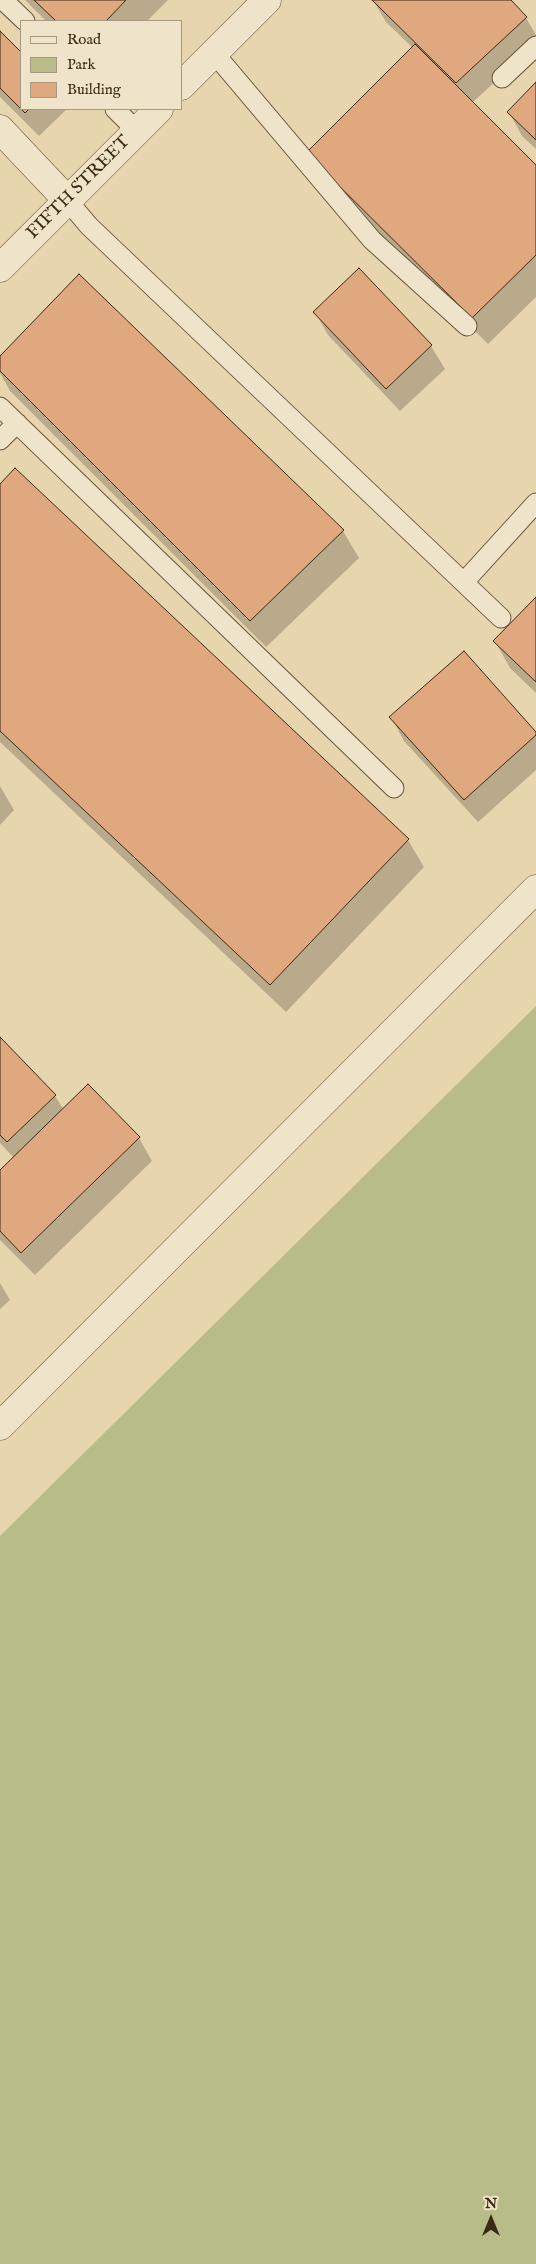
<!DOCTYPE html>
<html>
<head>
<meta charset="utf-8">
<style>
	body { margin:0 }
	#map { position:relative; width:536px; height:2264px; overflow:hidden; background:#e7d5ae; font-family:"IM FELL English",serif }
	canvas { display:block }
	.legend { position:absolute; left:20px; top:20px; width:162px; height:90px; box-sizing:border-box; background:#efe4ca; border:1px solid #a79982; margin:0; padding:6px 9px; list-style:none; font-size:15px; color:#3b2915 }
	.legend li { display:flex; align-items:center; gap:10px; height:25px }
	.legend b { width:25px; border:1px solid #a79982 }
	.north { position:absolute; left:466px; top:2194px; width:50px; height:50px; -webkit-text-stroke:4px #efe4ca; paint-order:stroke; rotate:0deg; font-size:14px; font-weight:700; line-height:20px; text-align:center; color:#3b2915 }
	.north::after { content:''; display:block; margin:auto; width:18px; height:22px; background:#3b2915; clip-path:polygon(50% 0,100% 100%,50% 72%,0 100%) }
</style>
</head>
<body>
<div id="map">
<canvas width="536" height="2264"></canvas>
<ul class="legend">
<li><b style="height:6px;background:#efe4ca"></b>Road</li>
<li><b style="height:14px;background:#b8bc88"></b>Park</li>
<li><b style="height:14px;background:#dfa87e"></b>Building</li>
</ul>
<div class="north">N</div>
</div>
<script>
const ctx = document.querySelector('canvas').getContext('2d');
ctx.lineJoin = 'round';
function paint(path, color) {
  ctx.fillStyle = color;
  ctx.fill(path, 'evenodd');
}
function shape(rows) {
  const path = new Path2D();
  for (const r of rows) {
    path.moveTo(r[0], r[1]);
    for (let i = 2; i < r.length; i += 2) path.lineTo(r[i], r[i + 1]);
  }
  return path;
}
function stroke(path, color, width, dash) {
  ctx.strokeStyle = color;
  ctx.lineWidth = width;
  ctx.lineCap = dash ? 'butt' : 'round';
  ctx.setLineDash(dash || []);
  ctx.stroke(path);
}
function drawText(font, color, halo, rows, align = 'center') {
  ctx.font = font + ' "IM FELL English",serif';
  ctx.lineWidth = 4;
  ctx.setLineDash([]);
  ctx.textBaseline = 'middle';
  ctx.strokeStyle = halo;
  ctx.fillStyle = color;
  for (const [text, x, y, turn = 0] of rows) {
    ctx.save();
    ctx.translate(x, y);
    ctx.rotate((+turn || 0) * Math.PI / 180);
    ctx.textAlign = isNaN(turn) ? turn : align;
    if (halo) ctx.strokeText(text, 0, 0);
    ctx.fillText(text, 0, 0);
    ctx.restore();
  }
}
const green = shape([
	[536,1006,536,2264,0,2264,0,1536]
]);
const shadow = shape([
	[25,0,168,0,147,21,46,21],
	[373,0,509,0,526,18,536,35,536,44,472,103,536,167,536,297,488,344,323,180,413,48,386,22],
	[0,33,21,54,21,109,67,109,39,136,0,97],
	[536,84,536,149,522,136,509,112],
	[359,270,431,346,445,369,400,411,328,335,315,312],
	[0,358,343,531,359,558,266,647,10,391,0,373],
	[16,470,408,840,424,867,286,1012,0,742,0,486],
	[536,599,536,693,510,668,495,641],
	[391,717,536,733,536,770,478,822,404,741],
	[0,786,14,810,0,825],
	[0,1039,55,1096,64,1110,88,1086,139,1138,152,1161,35,1275,0,1240,0,1169,1,1171,14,1158,0,1143],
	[0,1283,10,1300,0,1309]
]);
const building = shape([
	[34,0,126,0,106,21,56,21,34,0],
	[372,0,511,0,527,17,456,83,372,0],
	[0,31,21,52,21,109,29,109,25,113,0,88,0,31],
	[415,44,536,165,536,255,472,318,306,153,415,44],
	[536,82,536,140,507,112,536,82],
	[359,268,432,345,386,389,313,312,359,268],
	[79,274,344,530,250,621,0,371,0,356,79,274],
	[15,468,409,839,270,985,0,731,0,484,15,468],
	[536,597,536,682,493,641,536,597],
	[464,651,536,732,536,735,464,800,389,717,464,651],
	[0,1037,56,1095,7,1142,0,1135,0,1037],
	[88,1084,140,1137,21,1253,0,1231,0,1170,88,1084]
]);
const service = shape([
	[3,0,25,21],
	[214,53,372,240,467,326],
	[502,78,536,46],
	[115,109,137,131],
	[67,200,89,226,501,618],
	[0,407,394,788],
	[0,440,17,423],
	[464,582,536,503]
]);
const minor = shape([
	[181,86,267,0],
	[0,129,67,200],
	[0,268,159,109],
	[0,1426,536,889]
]);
const streetNames = [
	["FIFTH STREET",79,188,-45]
];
paint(green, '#b8bc88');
paint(shadow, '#0003');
paint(building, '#dfa87e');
stroke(building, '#3b2915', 1);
stroke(service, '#66543b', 21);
stroke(minor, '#66543b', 29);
stroke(service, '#efe4ca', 19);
stroke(minor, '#efe4ca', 28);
drawText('18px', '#3b2915', '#efe4ca', streetNames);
</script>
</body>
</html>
